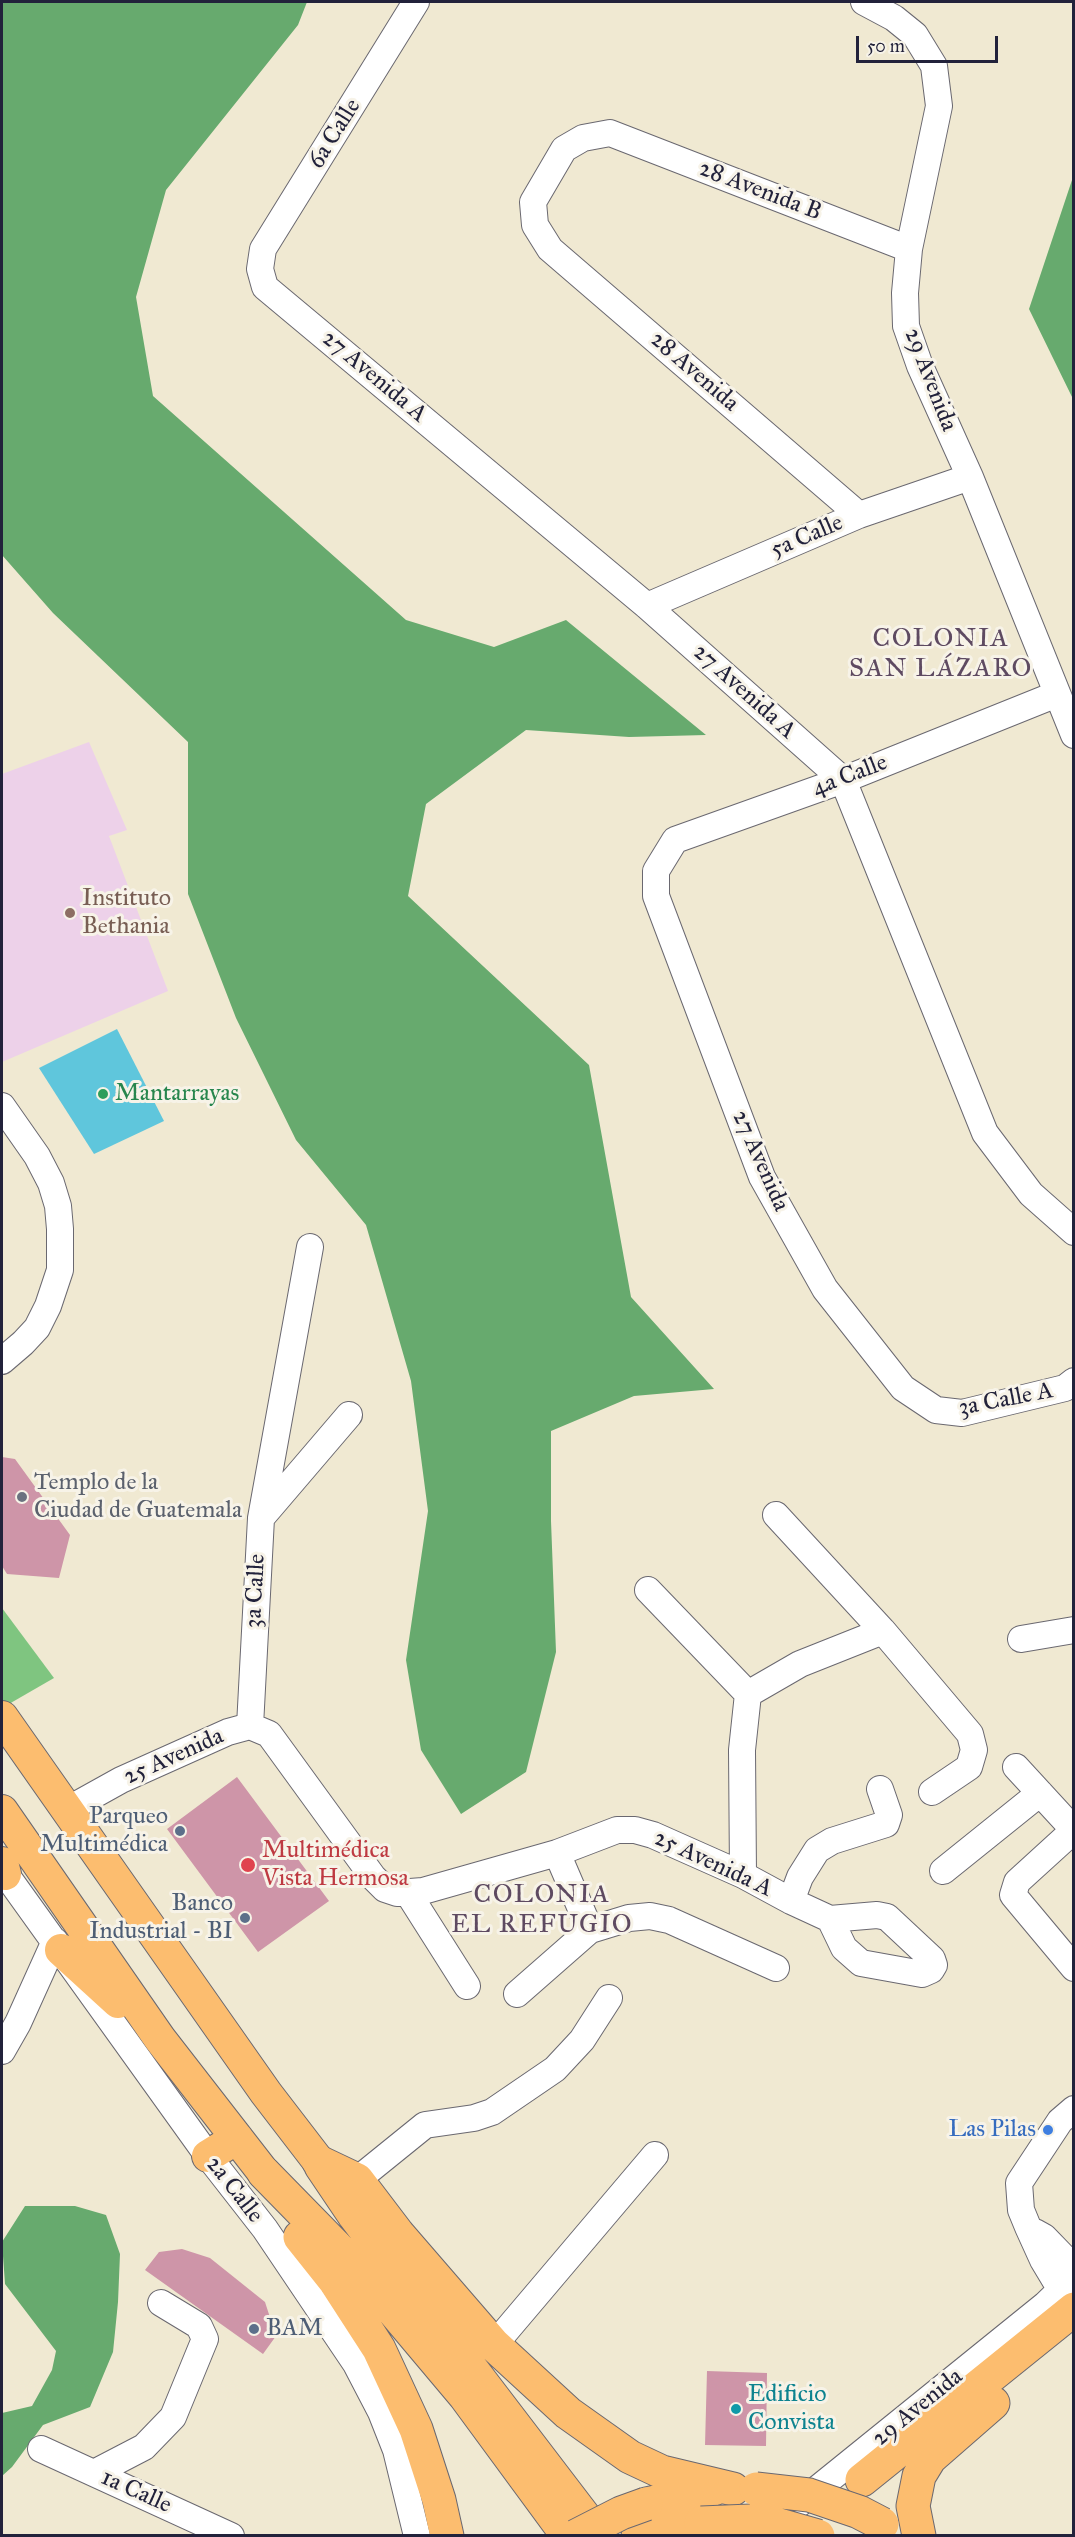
<!DOCTYPE html>
<html>
<head>
<meta charset="utf-8">
<style>
	body { margin:0 }
	#map { position:relative; width:1075px; height:2537px; overflow:hidden; background:#f0e9d2; font-family:"IM FELL Great Primer",serif }
	canvas { display:block }
	.frame { position:absolute; inset:0; border:3px solid #22223b; pointer-events:none }
	.scale { position:absolute; left:856px; top:36px; width:142px; height:27px; box-sizing:border-box; border:3px solid #22223b; border-top:0; padding-left:8px; font-size:18px; line-height:21px; white-space:nowrap; color:#22223b; -webkit-text-stroke:4px #f7f3e8; paint-order:stroke }
</style>
</head>
<body>
<div id="map">
<canvas width="1075" height="2537"></canvas>
<div class="frame"></div>
<div class="scale">50 m</div>
</div>
<script>
const ctx = document.querySelector('canvas').getContext('2d');
ctx.lineJoin = 'round';
function paint(path, color) {
  ctx.fillStyle = color;
  ctx.fill(path, 'evenodd');
}
function shape(rows) {
  const path = new Path2D();
  for (const r of rows) {
    path.moveTo(r[0], r[1]);
    for (let i = 2; i < r.length; i += 2) path.lineTo(r[i], r[i + 1]);
  }
  return path;
}
function stroke(path, color, width, dash) {
  ctx.strokeStyle = color;
  ctx.lineWidth = width;
  ctx.lineCap = dash ? 'butt' : 'round';
  ctx.setLineDash(dash || []);
  ctx.stroke(path);
}
function drawText(font, color, halo, rows, align = 'center') {
  ctx.font = font + ' "IM FELL Great Primer",serif';
  ctx.lineWidth = 6;
  ctx.setLineDash([]);
  ctx.textBaseline = 'middle';
  ctx.strokeStyle = halo;
  ctx.fillStyle = color;
  for (const [text, x, y, turn = 0] of rows) {
    ctx.save();
    ctx.translate(x, y);
    ctx.rotate((+turn || 0) * Math.PI / 180);
    ctx.textAlign = isNaN(turn) ? turn : align;
    if (halo) ctx.strokeText(text, 0, 0);
    ctx.fillText(text, 0, 0);
    ctx.restore();
  }
}
const built = shape([
	[89,742,127,830,109,836,168,991,2,1062,2,774]
]);
const green = shape([
	[2,1608,54,1678,2,1708]
]);
const forest = shape([
	[2,2,307,2,298,25,166,190,136,297,153,396,406,620,494,647,566,620,706,735,629,737,526,730,426,804,408,896,589,1065,631,1297,714,1389,634,1396,551,1431,551,1521,556,1652,526,1772,461,1814,421,1750,406,1660,428,1511,411,1381,366,1225,296,1140,236,1018,188,894,188,742,53,613,2,555],
	[1073,177,1074,399,1073,399,1029,309],
	[25,2206,75,2206,106,2215,120,2254,118,2302,113,2352,90,2407,43,2425,12,2467,2,2476,2,2413,32,2406,52,2370,56,2351,5,2284,2,2242]
]);
const water = shape([
	[117,1029,164,1121,94,1154,39,1068]
]);
const building = shape([
	[2,1457,15,1459,70,1535,59,1578,7,1574,2,1566],
	[237,1777,329,1901,258,1952,167,1829],
	[182,2249,210,2258,265,2302,276,2336,263,2354,145,2270,159,2252],
	[707,2371,767,2373,766,2446,705,2445]
]);
const minor = shape([
	[416,2,263,249,260,269,265,287,647,606,843,780,985,1133,1031,1194,1074,1232],
	[864,2,894,18,915,35,934,66,939,106,909,249,905,293,906,326,920,366,970,477,1074,735],
	[859,515,550,249,535,225,533,202,564,149,583,138,610,133,909,249],
	[647,606,859,515,970,477],
	[1057,694,843,780,675,840,656,871,656,896,762,1177,825,1289,903,1388,936,1410,962,1413,1065,1388,1074,1381],
	[2,1106,37,1156,51,1183,58,1206,60,1229,60,1270,48,1306,37,1328,23,1343,2,1361],
	[776,1515,883,1631,970,1734,974,1750,969,1767,932,1792],
	[261,1518,349,1415],
	[648,1590,748,1694,742,1750,743,1875],
	[1021,1639,1074,1630],
	[748,1694,800,1664,883,1631],
	[250,1726,269,1734,373,1877,385,1889,397,1893,423,1891,557,1853,617,1830,635,1830,653,1835,743,1875,791,1901,830,1919,877,1915,887,1917,932,1959,934,1965,931,1970,922,1974,861,1963,844,1948,830,1919],
	[250,1726,261,1518,310,1247],
	[1016,1767,1074,1830],
	[67,1810,121,1780,228,1732,250,1726],
	[1074,1830,1017,1882,1013,1895,1074,1968],
	[557,1853,590,1930],
	[2,1869,208,2156,265,2229,356,2364,381,2412,396,2450,417,2536],
	[943,1871,1040,1793],
	[408,1893,467,1986],
	[791,1901,800,1877,817,1850,832,1841,886,1824,889,1815,880,1789],
	[517,1994,590,1930,629,1918,650,1916,669,1920,776,1968],
	[2,2051,18,2023,55,1941],
	[357,2180,425,2125,474,2118,492,2112,555,2069,582,2040,609,1998],
	[1035,2232,1044,2237,1074,2268],
	[1061,2290,1043,2260,1028,2227,1021,2210,1019,2183,1060,2121,1074,2109],
	[494,2345,655,2155],
	[41,2449,231,2536],
	[94,2473,144,2447,173,2417,205,2339,199,2326,161,2303],
	[764,2532,1045,2305,1074,2277]
]);
const major = shape([
	[2,1717,266,2093,319,2162],
	[2,1811,160,2039,264,2173],
	[2,1863,5,1874],
	[61,1950,118,2002],
	[208,2156,237,2138]
]);
const highway = shape([
	[319,2162,357,2180,398,2234,494,2345,568,2413,630,2457,662,2472,733,2489],
	[321,2166,354,2215,599,2536],
	[264,2173,359,2270,465,2396,568,2536],
	[300,2237,335,2281,379,2349,416,2429,439,2500,447,2536],
	[862,2480,1074,2309],
	[646,2504,714,2489],
	[638,2536,679,2524,701,2523],
	[919,2536,913,2506,919,2476,930,2458,993,2403]
]);
const highwayBridge = shape([
	[756,2489,809,2495,859,2512,882,2524],
	[701,2523,751,2521,776,2524,818,2536],
	[576,2536,621,2513,646,2504]
]);
const markers = [
	[70,913,6,"#8d6e63"],
	[103,1094,6,"#2e9e5b"],
	[22,1497,6,"#6b7280"],
	[180,1831,6,"#5c6f8a"],
	[248,1865,8,"#e0444e"],
	[245,1918,6,"#5c6f8a"],
	[1048,2130,6,"#3f7fe0"],
	[254,2329,6,"#5c6f8a"],
	[736,2409,6,"#0f9aa8"]
];
const streetNames = [
	["6a Calle",335,134,-58],
	["28 Avenida B",760,191,21],
	["28 Avenida",694,372,41],
	["27 Avenida A",374,377,40],
	["29 Avenida",930,380,69],
	["5a Calle",807,537,-23],
	["27 Avenida A",744,692,42],
	["4a Calle",850,776,-21],
	["27 Avenida",760,1161,66],
	["3a Calle A",1006,1400,-11],
	["3a Calle",256,1591,-87],
	["25 Avenida",174,1757,-24],
	["25 Avenida A",713,1864,25],
	["2a Calle",234,2190,52],
	["29 Avenida",918,2408,-39],
	["1a Calle",136,2492,24]
];
const educationNames = [
	["Instituto",82,899],
	["Bethania",82,927]
];
const leisureNames = [
	["Mantarrayas",115,1094]
];
const worshipNames = [
	["Templo de la",34,1483],
	["Ciudad de Guatemala",34,1511]
];
const serviceNames = [
	["Parqueo",168,1817],
	["Multimédica",168,1845],
	["Banco",233,1904],
	["Industrial - BI",233,1932],
	["BAM",266,2329,"left"]
];
const healthNames = [
	["Multimédica",262,1851],
	["Vista Hermosa",262,1879]
];
const shopNames = [
	["Las Pilas",1036,2130]
];
const cultureNames = [
	["Edificio",748,2395],
	["Convista",748,2423]
];
const neighbourhoodNames = [
	["COLONIA",941,640],
	["SAN LÁZARO",941,670],
	["COLONIA",542,1896],
	["EL REFUGIO",542,1926]
];
paint(built, '#edd1e9');
paint(green, '#7fc580');
paint(forest, '#67aa6e');
paint(water, '#5fc6dc');
paint(building, '#ce95a8');
stroke(minor, '#6a6870', 28);
stroke(major, '#6a6870', 34);
stroke(highway, '#6a6870', 35);
stroke(minor, '#fff', 26);
stroke(major, '#fcbd6f', 32);
stroke(highway, '#fcbd6f', 33);
stroke(highwayBridge, '#6a6870', 35, []);
stroke(highwayBridge, '#fcbd6f', 33);
for (const [x, y, r, color] of markers) {
  const dot = new Path2D();
  dot.arc(x, y, r, 0, 2 * Math.PI);
  ctx.fillStyle = color;
  ctx.fill(dot);
  stroke(dot, '#f7f3e8', 2);
}
drawText('24px', '#22223b', '#f7f3e8', streetNames);
drawText('24px', '#785e54', '#f7f3e8', educationNames, 'left');
drawText('24px', '#27864d', '#f7f3e8', leisureNames, 'left');
drawText('24px', '#5b616d', '#f7f3e8', worshipNames, 'left');
drawText('24px', '#4e5e75', '#f7f3e8', serviceNames, 'right');
drawText('24px', '#be3a42', '#f7f3e8', healthNames, 'left');
drawText('24px', '#366cbe', '#f7f3e8', shopNames, 'right');
drawText('24px', '#0d838f', '#f7f3e8', cultureNames, 'left');
ctx.letterSpacing = '1.5px';
drawText('26px', '#5e4a61', '#f7f3e8', neighbourhoodNames);
ctx.letterSpacing = '0px';
</script>
</body>
</html>
